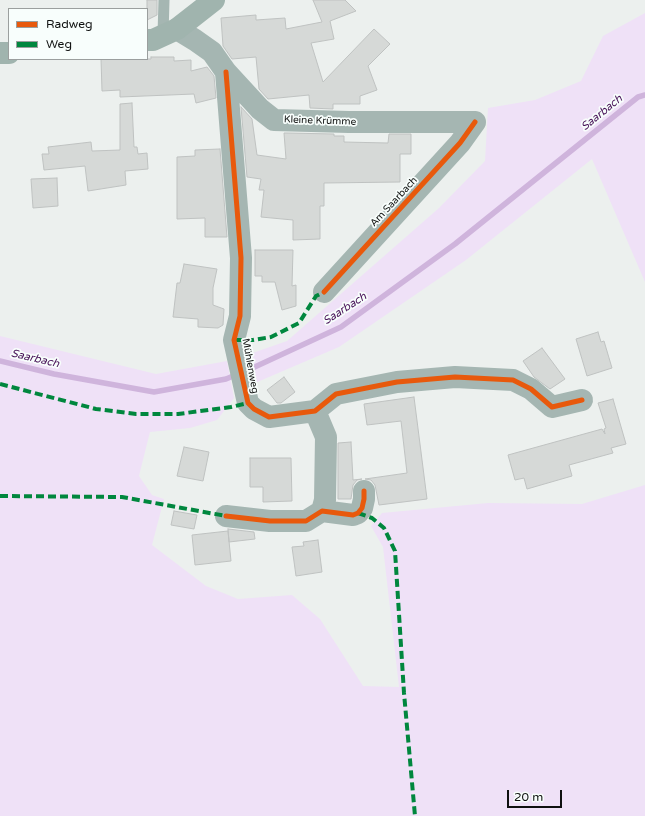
<!DOCTYPE html>
<html>
<head>
<meta charset="utf-8">
<style>
	body { margin:0 }
	#map { position:relative; width:645px; height:816px; overflow:hidden; background:#ecf0ee; font-family:"Varela Round",sans-serif }
	canvas { display:block }
	.legend { position:absolute; left:8px; top:8px; width:140px; height:52px; box-sizing:border-box; background:#f8fefc; border:1px solid #9b9f9e; margin:0; padding:5px 7px; list-style:none; font-size:12px; color:#0f1110 }
	.legend li { display:flex; align-items:center; gap:8px; height:20px }
	.legend b { width:20px; border:1px solid #9b9f9e }
	.scale { position:absolute; left:507px; top:790px; width:55px; height:18px; box-sizing:border-box; border:2px solid #0f1110; border-top:0; padding-left:5px; font-size:12px; line-height:14px; white-space:nowrap; color:#0f1110; -webkit-text-stroke:3px #f8fefc; paint-order:stroke }
</style>
</head>
<body>
<div id="map">
<canvas width="645" height="816"></canvas>
<ul class="legend">
<li><b style="height:5px;background:#e8590c"></b>Radweg</li>
<li><b style="height:5px;background:#00873e"></b>Weg</li>
</ul>
<div class="scale">20 m</div>
</div>
<script>
const ctx = document.querySelector('canvas').getContext('2d');
ctx.lineJoin = 'round';
function paint(path, color) {
  ctx.fillStyle = color;
  ctx.fill(path, 'evenodd');
}
function shape(rows) {
  const path = new Path2D();
  for (const r of rows) {
    path.moveTo(r[0], r[1]);
    for (let i = 2; i < r.length; i += 2) path.lineTo(r[i], r[i + 1]);
  }
  return path;
}
function stroke(path, color, width, dash) {
  ctx.strokeStyle = color;
  ctx.lineWidth = width;
  ctx.lineCap = dash ? 'butt' : 'round';
  ctx.setLineDash(dash || []);
  ctx.stroke(path);
}
function drawText(font, color, halo, rows, align = 'center') {
  ctx.font = font + ' "Varela Round",sans-serif';
  ctx.lineWidth = 3.5;
  ctx.setLineDash([]);
  ctx.textBaseline = 'middle';
  ctx.strokeStyle = halo;
  ctx.fillStyle = color;
  for (const [text, x, y, turn = 0] of rows) {
    ctx.save();
    ctx.translate(x, y);
    ctx.rotate((+turn || 0) * Math.PI / 180);
    ctx.textAlign = isNaN(turn) ? turn : align;
    if (halo) ctx.strokeText(text, 0, 0);
    ctx.fillText(text, 0, 0);
    ctx.restore();
  }
}
const green = shape([
	[645,13,645,282,592,159,466,260,339,347,255,383,247,355,287,341,439,208,485,161,488,108,535,100,581,81,603,36],
	[0,336,156,374,227,361,234,398,217,420,190,428,150,432,139,476,152,495,164,499,152,545,206,586,238,599,292,595,320,619,363,686,399,687,383,547,371,526,382,513,488,503,582,504,645,485,645,816,0,816]
]);
const stream = shape([
	[0,361,54,374,154,392,226,379,238,374],
	[246,371,341,327,455,244,638,97,645,95]
]);
const building = shape([
	[147,0,157,0,157,15,147,20,147,0],
	[313,0,345,0,356,11,330,21,334,39,311,43,323,82,374,29,390,44,368,66,377,90,360,96,360,104,333,104,333,109,310,108,309,95,268,99,259,89,256,57,232,59,223,46,221,18,256,15,256,20,285,18,286,29,322,22,313,0],
	[151,57,174,57,174,61,191,60,191,71,207,67,214,76,216,98,196,103,194,94,120,97,120,90,102,91,101,59,151,59,151,57],
	[132,103,134,147,137,147,138,154,147,153,148,169,125,171,126,185,88,191,85,166,44,170,42,154,49,154,48,147,91,142,92,151,120,150,120,104,132,103],
	[241,107,252,119,257,155,286,159,284,133,287,133,334,134,334,136,344,136,344,142,388,143,389,134,411,134,411,154,400,154,400,182,324,183,324,206,320,206,320,239,293,240,293,220,261,217,264,190,259,190,261,179,247,177,241,107],
	[220,149,227,237,205,237,205,218,177,219,177,157,195,156,195,150,220,149],
	[57,178,58,206,33,208,31,179,57,178],
	[255,250,293,250,292,286,296,285,296,306,282,310,275,282,262,282,262,276,255,276,255,250],
	[184,264,217,269,213,288,213,305,224,309,223,325,218,328,198,327,198,319,173,317,177,283,180,283,184,264],
	[598,332,601,342,604,341,612,368,587,376,576,339,598,332],
	[542,348,565,379,550,389,534,377,523,361,542,348],
	[284,377,295,392,281,403,277,403,267,390,284,377],
	[414,397,427,499,379,505,375,485,371,480,365,479,407,473,401,421,367,425,364,404,414,397],
	[613,399,626,444,611,448,613,453,569,465,572,476,527,489,524,478,515,480,508,455,602,429,605,434,604,429,606,428,598,403,613,399],
	[351,442,353,480,362,479,357,480,353,485,351,499,338,499,338,443,351,442],
	[184,447,209,452,203,481,177,476,184,447],
	[250,458,291,458,292,501,263,502,263,487,250,487,250,458],
	[174,511,197,515,194,529,171,525,174,511],
	[228,529,254,532,255,539,229,542,228,529],
	[228,531,231,561,195,565,192,535,228,531],
	[318,540,322,572,296,576,292,547,304,546,303,542,318,540]
]);
const service = shape([
	[163,35,164,0]
]);
const minor = shape([
	[177,29,195,40,212,52,226,72,260,109,274,120,349,122,475,122],
	[226,72,241,258,240,316,234,340,248,403,254,409,269,417,315,411,336,394,397,382,455,377,513,380,531,389,552,407,582,400],
	[324,292,460,143,475,122],
	[315,411,326,437,325,500,322,511],
	[226,516,270,521,306,521,322,511,353,515,358,513,362,508,364,499,364,491]
]);
const secondary = shape([
	[147,40,153,40,177,29,214,0],
	[0,53,9,53]
]);
const quiet = shape([
	[234,340,253,340,271,337,299,323,316,296,324,292],
	[0,384,96,409,136,414,178,414,231,407,248,403],
	[0,496,122,497,226,516],
	[358,513,372,518,384,528,395,551,404,693,415,816]
]);
const cycleway = shape([
	[226,72,241,258,240,316,234,340,248,403,254,409,269,417,315,411,336,394,397,382,455,377,513,380,531,389,552,407,582,400],
	[324,292,460,143,475,122],
	[226,516,270,521,306,521,322,511,353,515,358,513,362,508,364,499,364,491]
]);
const streetNames = [
	["Kleine Krümme",320,121,2],
	["Am Saarbach",394,202,-47],
	["Mühlenweg",250,366,80]
];
const waterNames = [
	["Saarbach",602,113,-39],
	["Saarbach",345,309,-33],
	["Saarbach",35,359,13]
];
paint(green, '#efe1f7');
stroke(stream, '#cfb4dc', 5.5);
paint(building, '#d6d9d7');
stroke(building, '#bfc2c1', 1);
stroke(service, '#a5b6b2', 11);
stroke(minor, '#a5b6b2', 22);
stroke(secondary, '#a0b4ae', 22);
stroke(quiet, '#00873e', 4, [8, 4]);
stroke(cycleway, '#e8590c', 5);
drawText('10px', '#0f1110', '#f8fefc', streetNames);
drawText('italic 11px', '#461157', '#f8fefc', waterNames);
</script>
</body>
</html>
